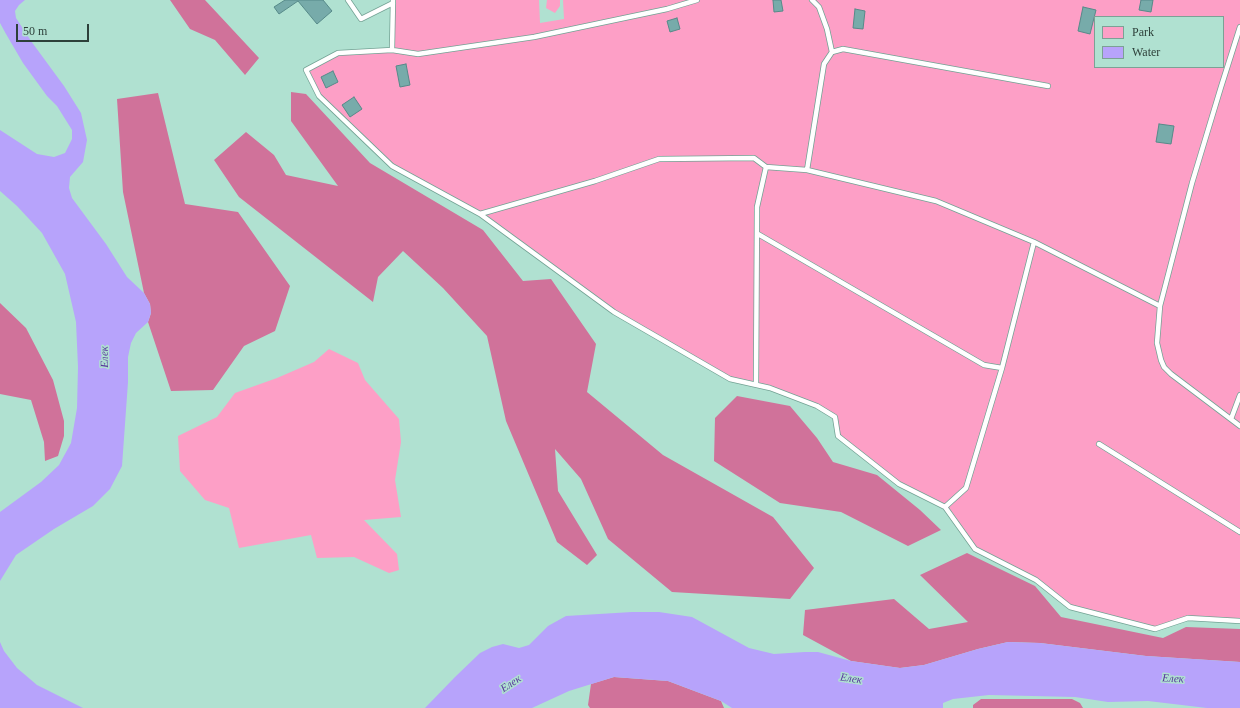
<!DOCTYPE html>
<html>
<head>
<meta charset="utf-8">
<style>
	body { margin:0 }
	#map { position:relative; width:1240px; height:708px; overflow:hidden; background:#b0e1d1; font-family:Georgia,serif }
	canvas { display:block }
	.legend { position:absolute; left:1094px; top:16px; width:130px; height:52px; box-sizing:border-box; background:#b0e1d1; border:1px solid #7ca195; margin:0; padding:5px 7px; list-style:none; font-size:12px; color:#2d403a }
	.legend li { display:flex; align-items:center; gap:8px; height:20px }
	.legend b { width:20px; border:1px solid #7ca195 }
	.scale { position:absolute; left:16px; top:24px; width:73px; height:18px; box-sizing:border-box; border:2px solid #2d403a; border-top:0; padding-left:5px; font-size:12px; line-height:14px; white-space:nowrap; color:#2d403a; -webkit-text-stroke:3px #b0e1d1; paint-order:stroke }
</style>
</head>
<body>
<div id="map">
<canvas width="1240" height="708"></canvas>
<ul class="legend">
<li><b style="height:11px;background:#fd9fc6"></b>Park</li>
<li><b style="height:11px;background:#b7a3fb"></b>Water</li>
</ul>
<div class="scale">50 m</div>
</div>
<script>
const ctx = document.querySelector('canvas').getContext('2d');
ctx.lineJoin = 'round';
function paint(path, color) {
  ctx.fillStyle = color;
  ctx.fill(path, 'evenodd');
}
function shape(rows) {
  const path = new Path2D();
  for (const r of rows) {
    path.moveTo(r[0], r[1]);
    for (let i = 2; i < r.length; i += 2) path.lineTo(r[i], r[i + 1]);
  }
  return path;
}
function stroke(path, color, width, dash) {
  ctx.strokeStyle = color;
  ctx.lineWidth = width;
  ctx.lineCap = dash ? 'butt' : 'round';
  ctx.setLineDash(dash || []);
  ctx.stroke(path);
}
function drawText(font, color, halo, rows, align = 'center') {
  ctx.font = font + ' Georgia,serif';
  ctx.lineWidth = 3;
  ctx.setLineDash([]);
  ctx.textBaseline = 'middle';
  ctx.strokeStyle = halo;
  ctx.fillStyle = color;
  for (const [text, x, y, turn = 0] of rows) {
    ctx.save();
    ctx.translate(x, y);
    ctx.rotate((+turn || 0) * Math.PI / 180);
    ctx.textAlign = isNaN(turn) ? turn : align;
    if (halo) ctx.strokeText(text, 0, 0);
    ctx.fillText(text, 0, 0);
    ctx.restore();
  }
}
const green = shape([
	[393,0,539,0,540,23,564,19,563,0,1240,0,1240,621,1188,618,1155,629,1070,607,1036,580,975,549,945,507,899,484,838,436,835,417,817,406,770,388,730,379,614,312,479,214,392,166,319,96,306,70,338,53,392,50],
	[1095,17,1223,17,1223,67,1095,67],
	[547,0,560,0,560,6,555,13,546,8],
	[329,349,358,363,365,380,399,419,401,442,395,480,401,517,364,520,397,554,399,570,389,573,354,557,317,558,311,535,239,548,229,508,205,500,180,471,178,436,217,417,235,393,277,378,314,362]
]);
const forest = shape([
	[170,0,205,0,259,58,245,75,215,40,190,29],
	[291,92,306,94,370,163,483,230,523,281,551,279,596,344,587,392,663,455,773,517,814,568,790,599,672,592,608,539,581,479,555,449,558,491,597,555,587,565,557,542,506,421,487,336,443,288,403,251,378,277,373,302,239,197,214,160,246,132,274,155,286,175,338,186,291,121],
	[158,93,185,204,238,212,290,286,275,331,244,346,213,390,171,391,148,322,151,313,150,304,144,293,123,192,117,99],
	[0,303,26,328,53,380,64,421,64,436,58,456,45,461,44,442,31,400,0,394],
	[737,396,790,406,817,438,833,462,877,475,920,510,941,530,908,546,841,512,780,503,714,461,715,418],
	[967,553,1035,586,1061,617,1163,638,1186,627,1240,629,1240,662,1146,656,1040,643,1008,642,978,649,924,665,900,668,851,661,803,635,805,610,894,599,929,629,968,622,920,575],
	[614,677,668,681,721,701,724,708,590,708,588,705,591,684],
	[981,699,1072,699,1080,703,1083,708,973,708,973,705]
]);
const water = shape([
	[0,0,25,0,19,5,15,11,16,18,31,41,64,86,81,113,87,140,83,162,70,177,69,188,72,198,106,244,127,277,144,293,150,304,151,313,148,322,136,333,131,343,128,357,128,382,122,466,110,489,93,506,54,529,16,555,0,581,0,512,41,482,59,465,71,443,77,408,78,367,76,322,65,274,42,233,17,206,0,191,0,130,37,154,54,157,65,153,72,139,72,130,57,106,47,96,23,63,6,34,0,23],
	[632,612,659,612,692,617,749,648,774,654,805,652,818,652,851,661,900,668,924,665,978,649,1008,642,1040,643,1146,656,1240,662,1240,708,1207,708,1148,701,1108,702,1075,697,989,695,953,699,943,703,943,708,732,708,721,701,668,681,614,677,569,691,532,708,425,708,455,677,480,653,492,647,503,644,519,648,529,645,548,626,566,616],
	[0,642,4,651,17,668,37,685,83,708,0,708]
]);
const building = shape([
	[285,0,323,0,332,11,317,24,298,1,279,14,274,7,285,0],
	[773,0,781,0,783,11,774,12,773,0],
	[1141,0,1153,0,1151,12,1139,10,1141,0],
	[1083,7,1096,10,1090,34,1078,31,1083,7],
	[855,9,865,11,863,29,853,28,855,9],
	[677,18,680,29,670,32,667,21,677,18],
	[406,64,410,85,400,87,396,66,406,64],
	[333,71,338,82,326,88,321,77,333,71],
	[354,97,362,109,350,117,342,105,354,97],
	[1159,124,1174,126,1171,144,1156,142,1159,124]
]);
const lane = shape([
	[348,0,361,19,393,3],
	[393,0,392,50,338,53,306,70,319,96,392,166,480,214,614,312,730,379,770,388,817,406,835,417,838,436,899,484,945,507,975,549,1036,580,1070,607,1155,629,1188,618,1240,621],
	[812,0,819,7,827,29,832,52],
	[1240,27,1221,87,1192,183,1160,306,1157,343,1161,360,1164,367,1171,374,1240,426],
	[392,50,418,54,534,37,667,9,697,0],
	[807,170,824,64,832,52,843,49,1048,86],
	[480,214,595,181,659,159,754,158,766,167,807,170,936,201,1034,242,1160,306],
	[758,234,984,365,1002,368],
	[756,385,757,207,766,167],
	[1231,419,1240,395],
	[1099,444,1240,532],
	[945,507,966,488,1002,368,1034,242]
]);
const waterNames = [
	["Елек",105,357,-91],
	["Елек",851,679,9],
	["Елек",1173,679,3],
	["Елек",511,684,-34]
];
paint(green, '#fd9fc6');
paint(forest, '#d0729a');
paint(water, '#b7a3fb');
paint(building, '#77abaa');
stroke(building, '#578a89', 1);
stroke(lane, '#73a294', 6);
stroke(lane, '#fff', 4.5);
drawText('italic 11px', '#58379c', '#b0e1d1', waterNames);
</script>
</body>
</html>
